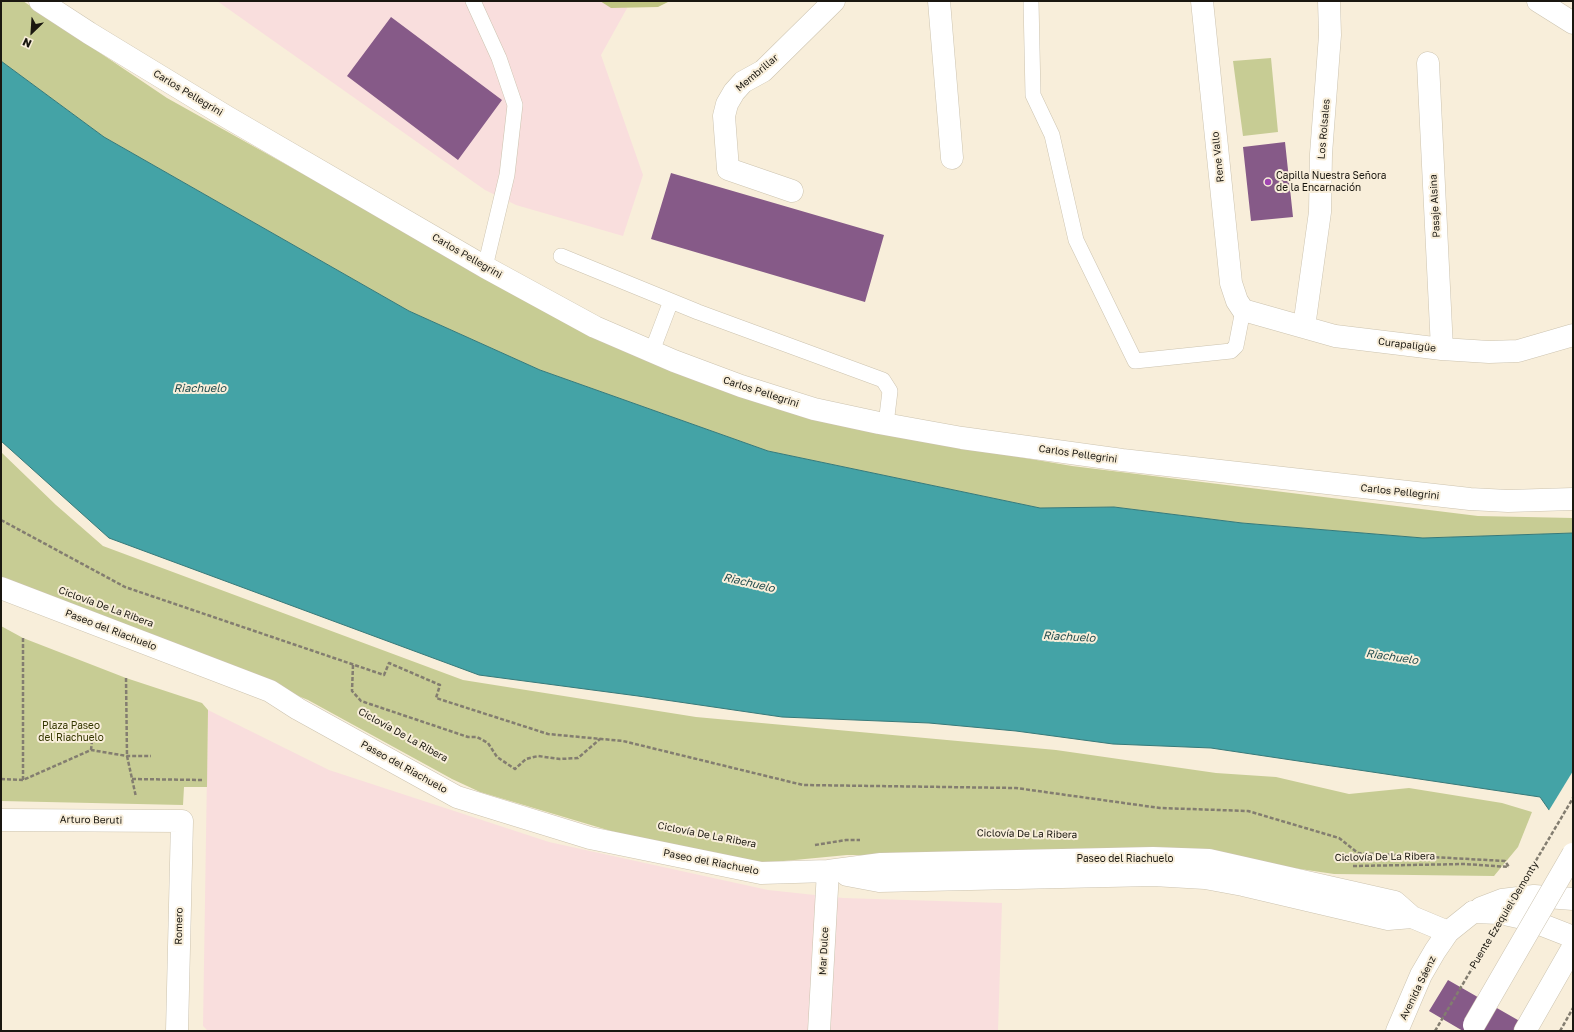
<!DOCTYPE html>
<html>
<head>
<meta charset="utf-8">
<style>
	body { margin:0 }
	#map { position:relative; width:1574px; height:1032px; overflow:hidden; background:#f8eeda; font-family:"Golos Text",sans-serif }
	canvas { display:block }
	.frame { position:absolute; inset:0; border:2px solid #1a1710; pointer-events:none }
	.north { position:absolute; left:12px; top:12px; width:40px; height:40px; -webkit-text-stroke:3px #f8eeda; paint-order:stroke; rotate:205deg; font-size:11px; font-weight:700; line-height:16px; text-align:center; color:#1a1710 }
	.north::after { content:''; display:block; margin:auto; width:14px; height:18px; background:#1a1710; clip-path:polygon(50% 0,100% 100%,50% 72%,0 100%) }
</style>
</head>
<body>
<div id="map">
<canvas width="1574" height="1032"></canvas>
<div class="frame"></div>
<div class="north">N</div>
</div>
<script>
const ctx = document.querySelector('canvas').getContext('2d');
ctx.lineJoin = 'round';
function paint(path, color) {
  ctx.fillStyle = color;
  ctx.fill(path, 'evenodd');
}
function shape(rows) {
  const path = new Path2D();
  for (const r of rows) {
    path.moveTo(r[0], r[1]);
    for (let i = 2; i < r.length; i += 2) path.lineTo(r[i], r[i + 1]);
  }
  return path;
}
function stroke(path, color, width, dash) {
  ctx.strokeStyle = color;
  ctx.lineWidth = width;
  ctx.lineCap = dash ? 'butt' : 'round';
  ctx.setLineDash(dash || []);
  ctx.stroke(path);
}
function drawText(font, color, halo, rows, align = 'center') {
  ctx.font = font + ' "Golos Text",sans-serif';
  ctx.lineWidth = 4;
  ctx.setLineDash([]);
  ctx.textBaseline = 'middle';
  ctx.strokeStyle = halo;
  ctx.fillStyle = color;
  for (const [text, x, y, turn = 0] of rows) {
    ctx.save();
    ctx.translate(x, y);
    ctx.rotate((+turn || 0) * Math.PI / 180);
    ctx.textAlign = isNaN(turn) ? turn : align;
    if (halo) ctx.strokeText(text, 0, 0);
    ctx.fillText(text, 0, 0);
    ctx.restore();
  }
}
const industrial = shape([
	[217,1,631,1,601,55,643,175,623,236,516,205,485,190],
	[208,710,329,770,549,842,768,890,843,898,1002,903,998,1031,208,1031,203,1026]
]);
const green = shape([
	[1,1,23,1,167,98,527,299,877,433,1072,466,1478,516,1573,518,1573,533,1423,538,1242,523,1114,507,1040,508,768,451,540,370,409,311,104,137,1,61],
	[1271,58,1278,132,1243,136,1233,61],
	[1,452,56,505,103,546,463,680,696,717,1056,750,1216,773,1276,777,1349,794,1409,788,1502,803,1532,812,1518,847,1494,876,1334,874,1205,855,847,855,763,863,621,834,480,792,452,779,308,700,213,661,1,579],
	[1,626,23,638,126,678,202,703,208,710,207,787,184,787,183,805,1,801]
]);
const forest = shape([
	[600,1,670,1,658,7,611,8]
]);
const water = shape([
	[1,61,104,137,409,311,540,370,768,451,1040,508,1114,507,1242,523,1423,538,1573,533,1573,822,1561,827,1540,797,1211,748,1113,744,1016,731,929,723,782,717,638,696,479,675,109,538,1,441,1,61]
]);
const pier = shape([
	[1573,771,1573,824,1560,829,1548,812]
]);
const building = shape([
	[391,17,502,100,458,160,347,76],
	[1285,142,1293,217,1251,221,1243,147],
	[671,173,884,235,865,302,651,239],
	[1448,980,1537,1031,1463,1031,1429,1011]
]);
const path = shape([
	[1,520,125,587,384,675,389,663,440,685,436,698,548,734,623,741,803,785,1016,788,1160,808,1248,811,1339,838,1358,853,1505,861,1509,867],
	[23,638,23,780,91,750,127,756,151,756],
	[353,665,352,691,361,701,468,737,477,737,488,743,497,757,515,769,526,759,538,756,560,759,578,758,600,739],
	[126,678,127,756,136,797],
	[91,750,92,741],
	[1,779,23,780],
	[132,779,203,780],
	[815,845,846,840,860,840],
	[1353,866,1465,864,1509,867],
	[1560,1031,1573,1008]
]);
const lane = shape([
	[473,1,499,58,515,105,507,175,485,267],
	[1031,1,1033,95,1052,135,1076,240,1135,361,1231,351,1236,346,1243,310],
	[561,256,698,312,883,380,890,391,886,424],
	[652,351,671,301]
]);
const street = shape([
	[939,1,952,158],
	[1202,1,1231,283,1237,301,1243,310,1335,336,1442,349,1489,352,1518,351,1573,335],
	[1538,1,1573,23],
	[1428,63,1442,349],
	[792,191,728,169,724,116,727,104,734,92,743,82,763,71,834,1],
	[1304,327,1320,212,1321,154,1330,35,1329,1],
	[1,588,270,691,298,709,457,797,590,838,761,873,828,871,881,864,1153,858,1209,860,1395,902,1412,917,1448,932],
	[1,820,182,821,177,1031],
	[847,875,879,881,1153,875,1205,878,1243,885,1388,919,1412,917],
	[819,1031,828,871]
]);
const secondary = shape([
	[40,1,89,33,227,117,485,267,595,327,674,361,741,386,814,409,879,423,962,438,1122,460,1470,499,1508,501,1573,499],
	[1397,1031,1421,975,1435,951,1448,932,1473,912],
	[1525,1031,1573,947]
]);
const primary = shape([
	[1481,908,1502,900,1534,896,1573,899],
	[1473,912,1500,913,1527,919,1573,937]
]);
const pathBridge = shape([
	[1435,1031,1573,798]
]);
const secondaryBridge = shape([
	[1474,1025,1573,854]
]);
const markers = [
	[1268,182,4,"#9f45b0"]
];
const streetNames = [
	["Membrillar",757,73,-40],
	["Carlos Pellegrini",188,93,31],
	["Los Rolsales",1324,129,-85],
	["Rene Vallo",1218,157,-96],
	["Pasaje Alsina",1435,206,-93],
	["Carlos Pellegrini",467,256,30],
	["Curapaligüe",1407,345,7],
	["Carlos Pellegrini",761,392,18],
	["Carlos Pellegrini",1078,454,8],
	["Carlos Pellegrini",1400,492,6],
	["Ciclovía De La Ribera",106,607,20],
	["Paseo del Riachuelo",111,630,21],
	["Ciclovía De La Ribera",403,735,29],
	["Paseo del Riachuelo",404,767,29],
	["Arturo Beruti",91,820,1],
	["Ciclovía De La Ribera",1027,834,1],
	["Ciclovía De La Ribera",707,835,11],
	["Ciclovía De La Ribera",1385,857,-1],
	["Paseo del Riachuelo",1125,859],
	["Paseo del Riachuelo",711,862,11],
	["Puente Ezequiel Demonty",1504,915,-59],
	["Romero",179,926,-89],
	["Mar Dulce",824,951,-87],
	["Avenida Sáenz",1418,988,-64]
];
const poiNames = [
	["Capilla Nuestra Señora",1276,176],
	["de la Encarnación",1276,188]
];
const parkNames = [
	["Plaza Paseo",71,726],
	["del Riachuelo",71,738]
];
const waterNames = [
	["Riachuelo",200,389],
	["Riachuelo",749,583,13],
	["Riachuelo",1069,637,3],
	["Riachuelo",1392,657,8]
];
paint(industrial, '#f9dedd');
paint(green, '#c7cc94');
paint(forest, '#c1c582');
paint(water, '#44a3a6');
stroke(water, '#377979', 1);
paint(pier, '#f8eeda');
paint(building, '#865a88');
stroke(lane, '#ccc3af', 16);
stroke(street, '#ccc3af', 23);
stroke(secondary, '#ccc3af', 23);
stroke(primary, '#ccc3af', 23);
stroke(path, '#837d70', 2.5, [4, 2]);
stroke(lane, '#fff', 15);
stroke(street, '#fff', 22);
stroke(secondary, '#fff', 22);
stroke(primary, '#fff', 22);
stroke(secondaryBridge, '#ccc3af', 23, []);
stroke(pathBridge, '#837d70', 2.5, [4, 2]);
stroke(secondaryBridge, '#fff', 22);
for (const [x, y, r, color] of markers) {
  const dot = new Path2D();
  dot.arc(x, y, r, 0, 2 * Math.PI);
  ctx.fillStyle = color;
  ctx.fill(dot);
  stroke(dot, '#f8eeda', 1.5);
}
drawText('10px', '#1a1710', '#f8eeda', streetNames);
drawText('10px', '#1a1710', '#f8eeda', poiNames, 'left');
drawText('10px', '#343600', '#f8eeda', parkNames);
drawText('italic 11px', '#224d4e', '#f8eeda', waterNames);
</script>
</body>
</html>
